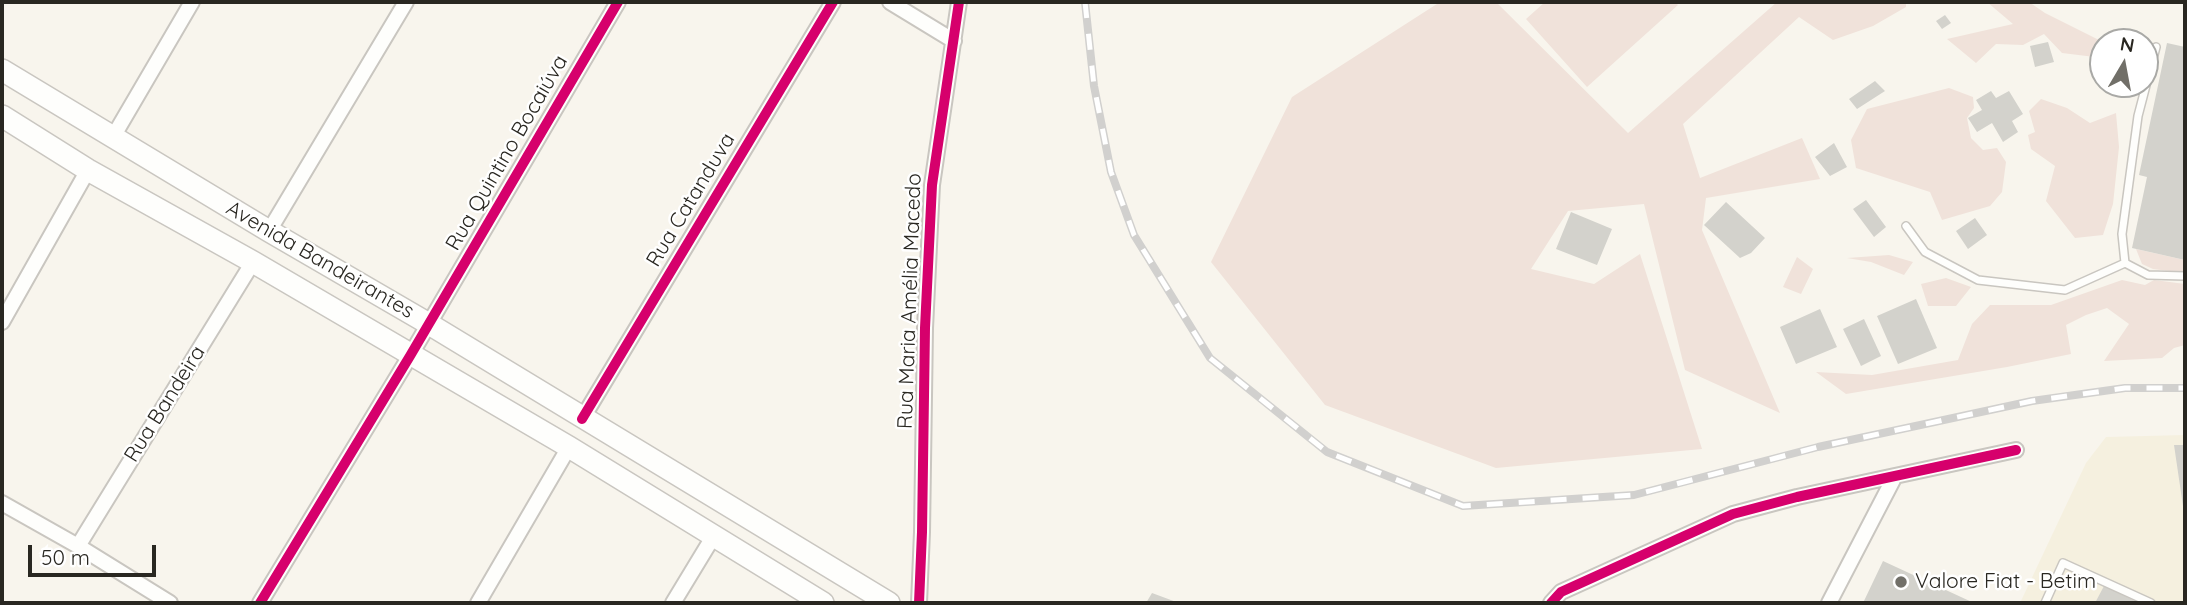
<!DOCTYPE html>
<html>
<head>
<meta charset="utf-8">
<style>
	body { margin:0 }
	#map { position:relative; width:2187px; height:605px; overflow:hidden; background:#f8f5ed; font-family:Quicksand,sans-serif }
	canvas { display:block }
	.frame { position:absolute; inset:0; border:4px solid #292721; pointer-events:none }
	.north { position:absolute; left:2089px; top:28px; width:70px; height:70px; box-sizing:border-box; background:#fff; border:2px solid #a9a9a6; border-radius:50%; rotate:10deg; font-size:19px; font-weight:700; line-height:28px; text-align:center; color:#292721 }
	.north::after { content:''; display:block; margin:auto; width:24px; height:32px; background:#716f68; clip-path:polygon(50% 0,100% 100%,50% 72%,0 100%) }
	.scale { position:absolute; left:28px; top:545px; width:128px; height:32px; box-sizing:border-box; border:4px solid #292721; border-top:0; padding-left:9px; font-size:21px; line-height:24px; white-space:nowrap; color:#292721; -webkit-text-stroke:5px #fff; paint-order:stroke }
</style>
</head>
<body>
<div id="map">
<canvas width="2187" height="605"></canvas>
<div class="frame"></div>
<div class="north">N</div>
<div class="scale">50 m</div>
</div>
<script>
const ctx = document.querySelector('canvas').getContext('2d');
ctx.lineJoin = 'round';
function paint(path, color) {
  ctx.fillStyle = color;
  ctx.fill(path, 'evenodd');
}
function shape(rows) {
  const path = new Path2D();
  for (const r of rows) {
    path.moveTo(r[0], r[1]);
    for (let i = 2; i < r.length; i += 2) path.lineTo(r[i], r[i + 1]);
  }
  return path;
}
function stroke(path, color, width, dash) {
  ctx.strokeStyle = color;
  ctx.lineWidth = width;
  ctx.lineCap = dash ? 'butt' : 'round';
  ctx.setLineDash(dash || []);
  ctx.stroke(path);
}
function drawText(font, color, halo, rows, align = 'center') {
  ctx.font = font + ' Quicksand,sans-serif';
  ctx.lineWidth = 5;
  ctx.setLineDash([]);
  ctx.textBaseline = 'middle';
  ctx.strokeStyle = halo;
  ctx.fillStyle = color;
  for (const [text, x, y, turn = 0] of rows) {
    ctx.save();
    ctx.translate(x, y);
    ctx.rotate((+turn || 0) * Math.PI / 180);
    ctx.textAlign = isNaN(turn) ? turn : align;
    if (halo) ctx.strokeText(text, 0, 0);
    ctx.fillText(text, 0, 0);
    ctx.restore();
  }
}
const built = shape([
	[2185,435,2185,603,2020,603,2086,463,2106,437]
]);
const green = shape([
	[1440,2,1496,2,1628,133,1777,2,1906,2,1906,7,1873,26,1833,40,1799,17,1683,124,1700,178,1802,138,1820,179,1706,198,1702,230,1780,413,1685,370,1644,204,1568,211,1531,269,1594,284,1640,254,1702,449,1496,468,1325,405,1211,262,1292,97],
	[1545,2,1675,2,1678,5,1587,87,1526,19],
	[1987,2,2029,2,2045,13,2103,42,2103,58,2062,53,2044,34,2023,45,1996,44,1976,63,1947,39,2013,24],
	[1949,88,1973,97,1974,108,1967,118,1971,138,1983,150,1997,148,2006,162,2002,192,1990,206,1942,220,1930,192,1856,168,1851,140,1867,109],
	[2041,99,2067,108,2090,123,2116,113,2119,147,2113,204,2103,235,2075,238,2046,201,2055,166,2031,149,2028,135,2035,132,2029,111],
	[2136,249,2185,260,2185,273,2153,269,2142,264],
	[1889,255,1913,262,1904,275,1871,262,1847,258],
	[1797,257,1813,269,1801,294,1783,287],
	[1946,278,1971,287,1956,306,1928,306,1921,284],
	[2122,280,2145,285,2154,280,2185,284,2185,345,2174,348,2162,358,2104,361,2129,324,2107,308,2086,315,2066,325,2071,354,2007,367,1846,394,1816,372,1872,375,1958,360,1972,324,1990,305,2051,305]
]);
const building = shape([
	[1945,15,1951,23,1942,29,1936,21],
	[2048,42,2054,62,2035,67,2030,46],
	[2167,43,2185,47,2185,260,2132,248,2147,177,2139,175],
	[1875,81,1885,91,1857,109,1849,99],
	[1991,91,1996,98,2009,91,2023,114,2012,121,2018,132,2003,142,1992,123,1977,132,1968,118,1982,110,1976,100],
	[1834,143,1847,167,1830,176,1815,157],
	[1866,200,1886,227,1874,237,1853,209],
	[1726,202,1765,238,1751,253,1740,258,1704,225],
	[1571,212,1612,229,1597,265,1556,249],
	[1975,218,1987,235,1968,249,1956,231],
	[1916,299,1937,348,1898,364,1877,316],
	[1820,309,1837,347,1796,364,1780,327],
	[1864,319,1881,356,1861,366,1843,329],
	[2174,445,2185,445,2185,513,2184,513],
	[1883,561,1974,603,1863,603],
	[2104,586,2139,603,2095,603],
	[1152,593,1179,603,1146,603]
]);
const service = shape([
	[2156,47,2138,116,2122,234,2125,263,2148,275,2185,276],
	[1906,226,1925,252,1978,280,2065,290,2125,263],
	[2045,603,2063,563,2151,603]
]);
const minor = shape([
	[890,2,954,41],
	[113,137,192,2],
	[269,231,406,2],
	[2,322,88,170],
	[582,419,833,2],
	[2,503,78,546,170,603],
	[78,546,253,262],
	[260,603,410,356,618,2],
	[478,603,569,447],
	[673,603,713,537],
	[919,603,922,532,925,328,932,185,959,2],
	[1551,603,1561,592,1733,514,1797,497,2016,450],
	[1829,603,1895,476]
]);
const primary = shape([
	[2,70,269,231,429,324,889,603],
	[2,116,88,170,253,262,569,447,823,603]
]);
const rail = shape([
	[1085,2,1094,86,1111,172,1134,235,1210,358,1327,452,1463,506,1634,495,1818,447,2032,401,2125,388,2185,388]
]);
const cycleway = shape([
	[582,419,833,2],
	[260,603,410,356,618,2],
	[919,603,922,532,925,328,932,185,959,2],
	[1551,603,1561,592,1733,514,1797,497,2016,450]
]);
const markers = [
	[1901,582,7,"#716f68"]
];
const streetNames = [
	["Rua Quintino Bocaiúva",507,153,-60],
	["Rua Catanduva",691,200,-59],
	["Avenida Bandeirantes",320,260,30],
	["Rua Maria Amélia Macedo",910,301,-88],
	["Rua Bandeira",165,404,-58]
];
const poiNames = [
	["Valore Fiat - Betim",1915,582]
];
paint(built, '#f5f0df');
paint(green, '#f0e2da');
paint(building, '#d3d2cc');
stroke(service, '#c9c6c0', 10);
stroke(minor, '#c9c6c0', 18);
stroke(primary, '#c9c6c0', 24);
stroke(service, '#fefefc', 7);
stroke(minor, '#fefefc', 14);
stroke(primary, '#fefefc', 21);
stroke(rail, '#d1d0ce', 8);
stroke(rail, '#fff', 5, [16]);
stroke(cycleway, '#d6006c', 10);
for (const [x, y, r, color] of markers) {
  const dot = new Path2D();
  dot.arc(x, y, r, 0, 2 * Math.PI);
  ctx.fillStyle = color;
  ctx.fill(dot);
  stroke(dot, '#fff', 2.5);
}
drawText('21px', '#292721', '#fff', streetNames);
drawText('21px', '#292721', '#fff', poiNames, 'left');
</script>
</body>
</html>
